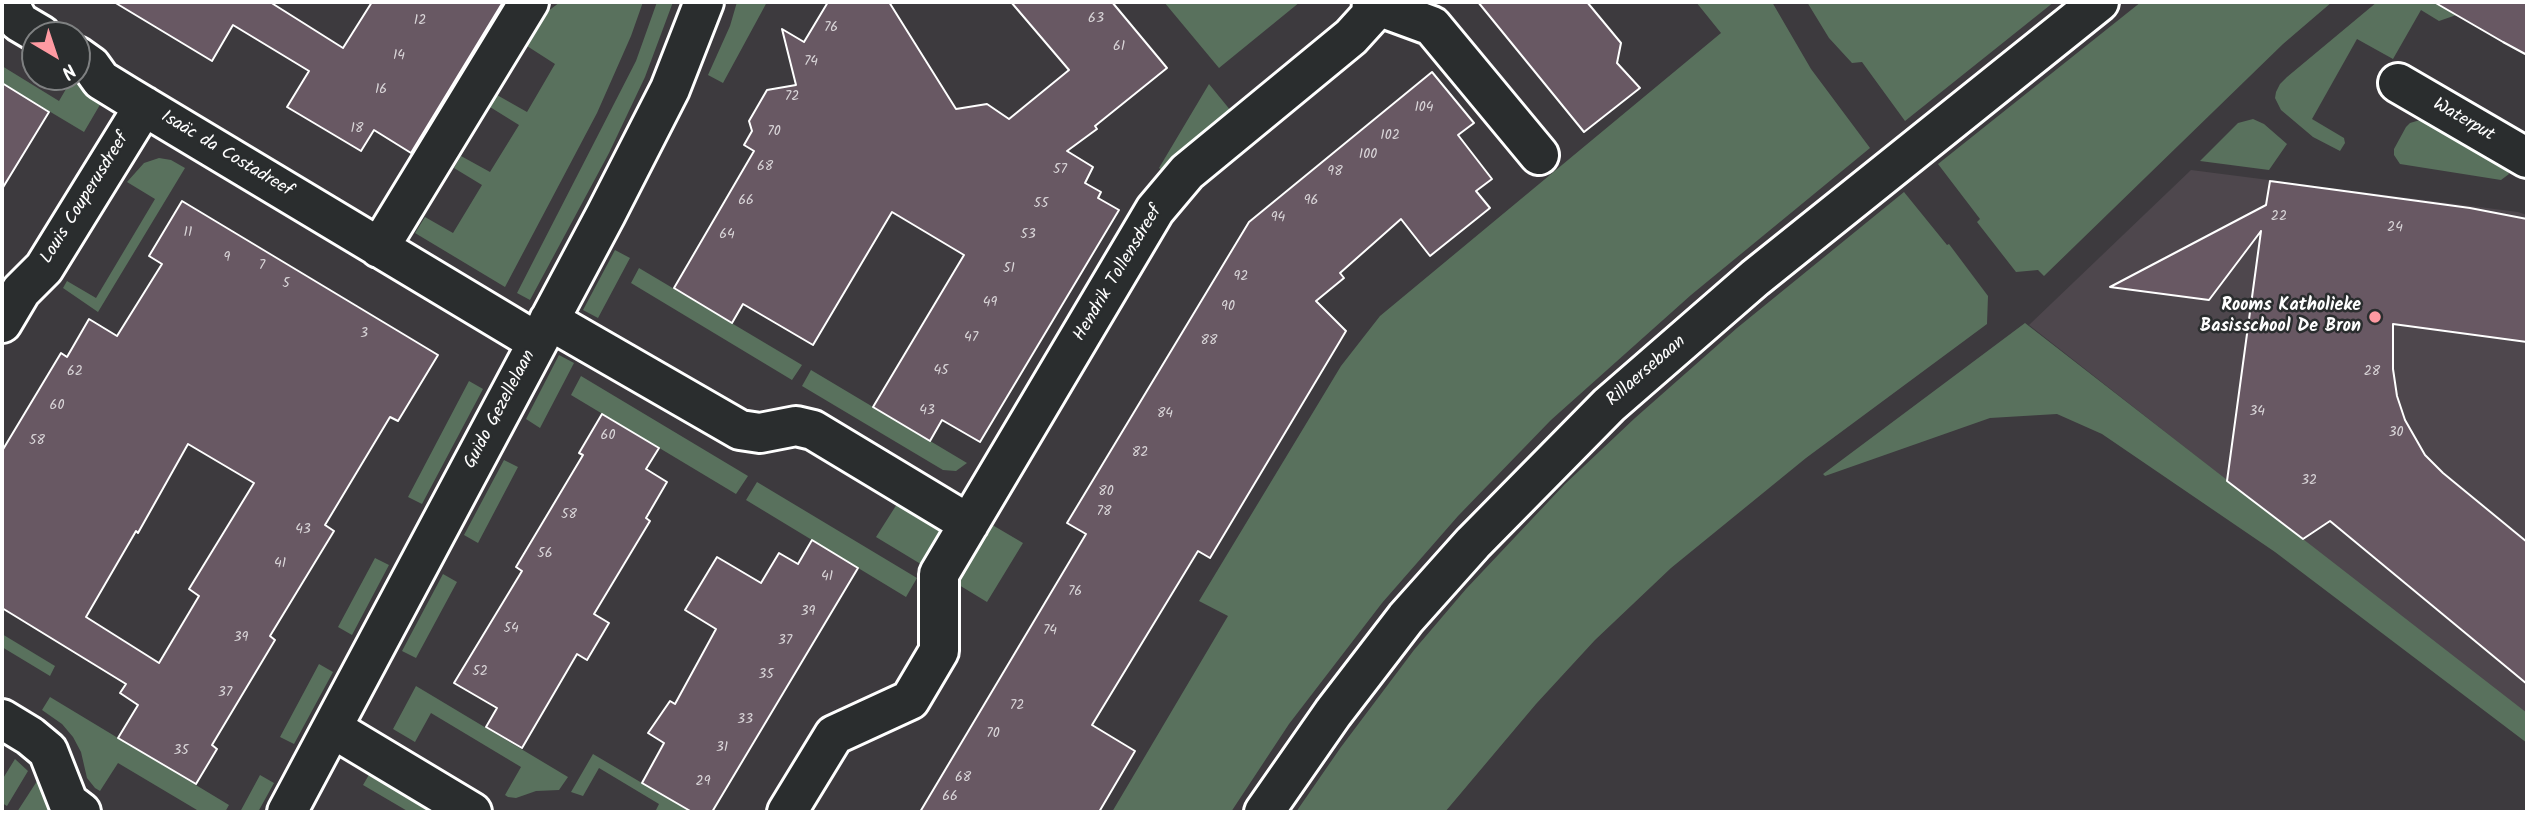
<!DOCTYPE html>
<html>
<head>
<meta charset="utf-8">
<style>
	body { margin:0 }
	#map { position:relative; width:2529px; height:814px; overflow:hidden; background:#3d3a3e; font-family:Kalam,sans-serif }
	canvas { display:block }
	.frame { position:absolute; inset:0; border:4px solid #fff; pointer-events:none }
	.north { position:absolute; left:21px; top:21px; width:70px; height:70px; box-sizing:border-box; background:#2a2d2e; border:2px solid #7f8182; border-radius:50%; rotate:141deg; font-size:19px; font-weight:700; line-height:28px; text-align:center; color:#fff }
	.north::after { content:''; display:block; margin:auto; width:24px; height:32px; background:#ff9aa2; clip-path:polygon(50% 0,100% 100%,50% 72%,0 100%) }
</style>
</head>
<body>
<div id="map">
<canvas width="2529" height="814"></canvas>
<div class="frame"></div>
<div class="north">N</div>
</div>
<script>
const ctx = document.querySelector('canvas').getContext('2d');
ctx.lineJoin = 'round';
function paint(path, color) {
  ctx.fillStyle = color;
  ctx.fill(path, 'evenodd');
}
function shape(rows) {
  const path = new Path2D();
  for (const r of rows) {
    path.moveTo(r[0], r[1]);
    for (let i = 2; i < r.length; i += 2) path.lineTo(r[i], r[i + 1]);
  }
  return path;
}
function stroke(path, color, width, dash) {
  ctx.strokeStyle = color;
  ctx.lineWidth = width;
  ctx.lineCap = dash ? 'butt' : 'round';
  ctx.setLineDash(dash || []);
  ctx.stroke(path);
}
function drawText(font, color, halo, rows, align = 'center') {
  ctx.font = font + ' Kalam,sans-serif';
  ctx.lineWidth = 5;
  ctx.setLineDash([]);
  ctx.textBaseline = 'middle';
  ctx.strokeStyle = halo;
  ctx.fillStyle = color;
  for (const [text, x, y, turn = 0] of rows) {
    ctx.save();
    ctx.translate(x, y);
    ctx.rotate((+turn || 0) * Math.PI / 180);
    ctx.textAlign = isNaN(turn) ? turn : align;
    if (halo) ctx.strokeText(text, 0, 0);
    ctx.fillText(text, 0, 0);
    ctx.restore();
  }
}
const built = shape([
	[2191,170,2518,212,2527,215,2527,716,2029,325]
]);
const green = shape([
	[560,2,643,2,631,36,597,113,505,287,415,233,425,217,453,233,482,185,454,168,461,156,490,172,519,125,490,107,497,95,527,112,555,64,527,46,547,12],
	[657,2,673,2,645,77,609,153,530,300,517,293,636,61],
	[737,2,767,2,723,83,708,75,730,26],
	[1164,2,1300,2,1219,68],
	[1696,2,1772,2,1811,69,1870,148,1691,295,1551,420,1458,516,1382,603,1289,724,1231,812,1112,812,1228,616,1199,601,1341,366,1380,316,1721,33],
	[1807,2,2054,2,1905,121,1862,62,1852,63,1829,38],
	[2141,2,2332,2,2283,44,2044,276,2038,270,2016,272,1977,222,1980,219,1938,164],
	[2377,2,2471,2,2465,12,2439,21,2421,10,2393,59,2357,39,2312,119,2344,138,2345,143,2340,151,2313,137,2281,110,2275,98,2276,92,2280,84,2287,77],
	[2,66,59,101,73,77,77,77,77,73,101,103,84,132,2,83],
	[1209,84,1231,111,1163,171,1159,168],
	[2253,119,2264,124,2287,144,2269,170,2200,161,2238,123],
	[2420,120,2507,169,2509,174,2501,180,2400,164,2394,155,2394,149,2406,127,2410,123],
	[159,158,171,160,185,168,98,312,63,288,67,281,96,298,155,199,127,182,144,163],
	[1904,192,1947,245,1949,244,1988,296,1987,324,1806,458,1671,568,1595,640,1536,704,1445,812,1296,812,1341,747,1414,650,1466,589,1565,484,1635,418,1737,328],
	[615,250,630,258,598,318,583,310],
	[639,268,802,365,792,380,631,283],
	[2025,323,2527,713,2527,743,2275,552,2102,434,2057,414,1990,418,1825,476,1823,474],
	[559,355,574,363,540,428,526,419],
	[811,370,967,463,956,471,943,470,802,386],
	[581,376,748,476,736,494,571,395],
	[469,381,483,389,422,504,408,497],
	[504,460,518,467,478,543,464,535],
	[757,482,917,578,906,597,746,500],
	[897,504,944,531,924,566,876,537],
	[989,523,1023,543,987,602,954,582],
	[375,558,389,565,352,635,338,627],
	[443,574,457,582,416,658,402,651],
	[2,634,55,666,50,676,2,647],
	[319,664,333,672,294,744,280,737],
	[416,686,568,777,559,790,536,791,516,798,508,797,505,795,521,767,431,713,415,742,393,729],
	[50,697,229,805,225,812,196,812,197,810,118,763,100,791,95,788,87,778,81,752,73,737,62,724,42,710],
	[593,754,691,812,655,812,659,804,599,768,583,796,571,792],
	[15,759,28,771,7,806,2,803,2,780],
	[370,773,437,812,409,812,363,785],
	[260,775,274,783,258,812,240,812],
	[39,778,46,804,52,812,17,812]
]);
const building = shape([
	[114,2,270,2,343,48,372,2,503,2,411,153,374,130,361,151,287,107,309,71,233,25,212,61,114,2],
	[828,2,889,2,956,109,987,104,1009,119,1069,70,1011,2,1112,2,1167,68,1095,126,1097,129,1067,151,1093,167,1085,183,1101,192,1098,198,1119,210,980,442,942,420,930,441,873,407,964,255,892,212,813,345,743,304,732,323,674,288,754,151,744,145,752,131,749,121,767,90,796,85,782,29,804,42,828,2],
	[1478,2,1587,2,1621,43,1617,63,1640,88,1584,132,1478,2],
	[2434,2,2527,2,2527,55,2503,42,2434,2],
	[1432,72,1474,123,1458,135,1492,179,1476,191,1490,208,1430,256,1401,219,1340,273,1344,278,1316,301,1346,331,1210,558,1198,551,1092,725,1135,751,1099,812,920,812,1086,534,1067,523,1249,222,1432,72],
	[2,83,49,112,2,189,2,83],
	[2270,181,2470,208,2527,219,2527,342,2393,324,2393,369,2397,396,2405,420,2425,455,2443,473,2527,542,2527,684,2330,521,2303,539,2227,481,2261,231,2209,300,2110,287,2266,205,2270,181],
	[182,201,438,355,398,421,390,417,325,525,334,531,270,636,275,640,212,745,217,749,196,784,118,738,138,705,120,693,126,684,2,608,2,451,61,353,67,357,89,319,117,336,162,264,149,256,182,201],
	[188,444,254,483,189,589,199,596,159,663,86,617,136,531,138,533,188,444],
	[602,414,659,448,646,469,667,482,646,518,650,521,594,614,609,623,587,660,577,654,522,748,486,727,497,708,454,683,522,571,516,567,583,455,579,453,602,414],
	[812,540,858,568,712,812,692,812,642,783,664,743,648,733,670,701,675,704,716,629,685,610,717,557,761,583,779,553,798,564,812,540]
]);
const street = shape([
	[8,2,19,22,41,35],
	[1372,4,1432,26,1539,155],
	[77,56,91,66,101,80,127,96,537,342],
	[2398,83,2527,158],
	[379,248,529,2],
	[549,320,740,430,760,433,796,426,813,430,969,524],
	[2,323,21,291,44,268,144,106],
	[2,719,30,736,48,751,68,802,81,812],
	[332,728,472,812],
	[287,812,606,214,670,89,704,2],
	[787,812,834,735,910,700,939,651,939,574,1155,210,1187,172,1351,37,1371,15,1372,2]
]);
const secondary = shape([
	[1264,812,1333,713,1406,618,1473,543,1609,405,1755,278,2099,2]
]);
const markers = [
	[2375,317,7,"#ff9aa2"]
];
const numberNames = [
	["63",1096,20],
	["12",420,22],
	["76",831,29],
	["61",1119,48],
	["14",399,57],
	["74",811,63],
	["16",381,91],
	["72",792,98],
	["104",1424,109],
	["18",357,130],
	["70",774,133],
	["102",1390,137],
	["100",1368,156],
	["68",765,168],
	["57",1060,171],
	["98",1335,173],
	["66",746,202],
	["96",1311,202],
	["55",1041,205],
	["22",2279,218],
	["94",1278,219],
	["24",2395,229],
	["11",188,234],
	["64",727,236],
	["53",1028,236],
	["9",227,259],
	["7",262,267],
	["51",1009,270],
	["92",1241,278],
	["5",286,285],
	["49",990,304],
	["90",1228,308],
	["3",364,335],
	["47",971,339],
	["88",1209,342],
	["45",941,372],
	["62",75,373],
	["28",2372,373],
	["60",57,407],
	["43",927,412],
	["34",2257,413],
	["84",1165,415],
	["30",2396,434],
	["60",608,437],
	["58",37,442],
	["82",1140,454],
	["32",2309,482],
	["80",1106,493],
	["78",1104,513],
	["58",569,516],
	["43",303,531],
	["56",545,555],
	["41",280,565],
	["41",827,578],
	["76",1075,593],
	["39",808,613],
	["54",511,630],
	["74",1050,632],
	["39",241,639],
	["37",785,642],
	["52",480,673],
	["35",766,676],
	["37",225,694],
	["72",1017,707],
	["33",745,721],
	["70",993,735],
	["31",722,749],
	["35",181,752],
	["68",963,779],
	["29",703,783],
	["66",950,798]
];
const streetNames = [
	["Waterput",2463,121,30],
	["Isaäc da Costadreef",226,155,31],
	["Louis Couperusdreef",86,199,-58],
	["Hendrik Tollensdreef",1119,274,-59],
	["Rillaersebaan",1647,372,-41],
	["Guido Gezellelaan",501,410,-62]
];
const poiNames = [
	["Rooms Katholieke",2361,307],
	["Basisschool De Bron",2361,328]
];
paint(built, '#4e474d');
paint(green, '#59715d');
paint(building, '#685863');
stroke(building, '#fff', 2);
stroke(street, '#fff', 44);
stroke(secondary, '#fff', 44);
stroke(street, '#2a2d2e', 38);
stroke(secondary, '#2a2d2e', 38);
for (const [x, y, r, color] of markers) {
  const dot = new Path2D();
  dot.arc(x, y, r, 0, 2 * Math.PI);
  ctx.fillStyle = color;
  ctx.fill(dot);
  stroke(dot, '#2a2d2e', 2.5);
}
drawText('14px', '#d9d5d8', null, numberNames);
drawText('18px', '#fff', '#2a2d2e', streetNames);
drawText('bold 18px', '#fff', '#2a2d2e', poiNames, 'right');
</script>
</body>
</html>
